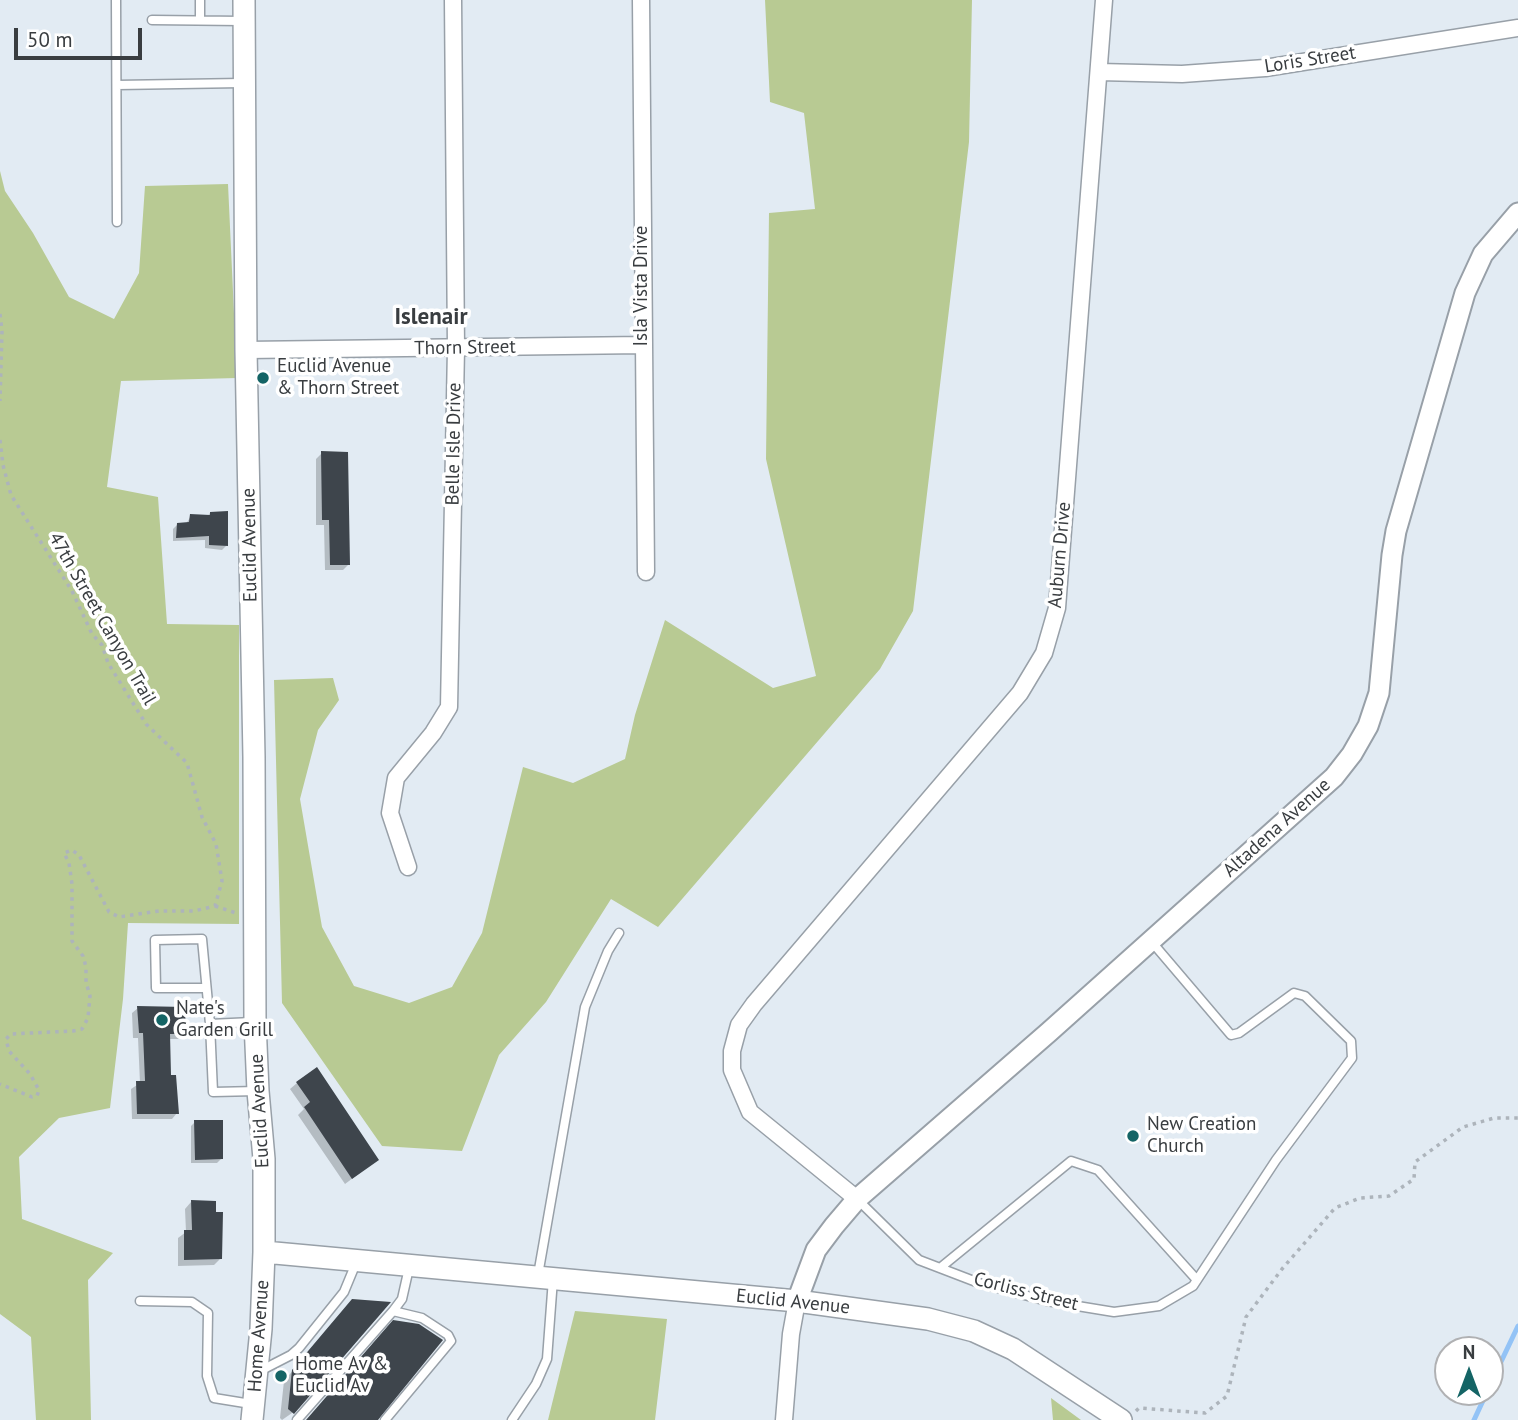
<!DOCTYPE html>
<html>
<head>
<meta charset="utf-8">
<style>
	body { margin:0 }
	#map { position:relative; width:1518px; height:1420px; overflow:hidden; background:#e2ebf3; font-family:"PT Sans",sans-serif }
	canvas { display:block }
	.north { position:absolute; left:1434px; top:1336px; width:70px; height:70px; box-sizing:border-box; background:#fff; border:2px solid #b0b1b3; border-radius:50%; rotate:0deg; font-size:19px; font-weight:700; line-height:28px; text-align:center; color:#393d40 }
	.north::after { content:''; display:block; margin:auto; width:24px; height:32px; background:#146465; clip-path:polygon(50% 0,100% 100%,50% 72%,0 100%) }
	.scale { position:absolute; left:14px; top:28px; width:128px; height:32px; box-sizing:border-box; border:4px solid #393d40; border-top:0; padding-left:9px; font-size:21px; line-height:24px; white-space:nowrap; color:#393d40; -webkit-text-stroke:5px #fff; paint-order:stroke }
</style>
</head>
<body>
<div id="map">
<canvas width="1518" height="1420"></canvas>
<div class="north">N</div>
<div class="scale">50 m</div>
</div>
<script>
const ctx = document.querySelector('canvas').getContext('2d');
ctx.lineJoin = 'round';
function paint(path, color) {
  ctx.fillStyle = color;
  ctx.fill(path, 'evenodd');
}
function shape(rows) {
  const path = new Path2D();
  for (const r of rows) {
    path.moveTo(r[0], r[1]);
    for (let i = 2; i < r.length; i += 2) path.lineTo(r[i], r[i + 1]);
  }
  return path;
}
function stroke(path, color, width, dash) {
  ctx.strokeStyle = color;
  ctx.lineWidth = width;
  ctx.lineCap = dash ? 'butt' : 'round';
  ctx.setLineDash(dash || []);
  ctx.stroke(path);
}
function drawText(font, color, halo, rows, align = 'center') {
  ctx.font = font + ' "PT Sans",sans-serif';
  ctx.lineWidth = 7;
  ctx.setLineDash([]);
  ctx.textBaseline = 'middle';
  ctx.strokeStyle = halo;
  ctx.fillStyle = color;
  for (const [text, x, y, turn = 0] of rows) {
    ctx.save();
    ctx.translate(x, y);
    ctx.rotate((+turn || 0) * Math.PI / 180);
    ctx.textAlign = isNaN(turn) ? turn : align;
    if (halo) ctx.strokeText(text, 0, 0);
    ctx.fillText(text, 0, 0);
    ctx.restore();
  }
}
const green = shape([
	[765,0,972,0,969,142,913,611,880,669,658,927,611,899,546,1002,499,1055,462,1151,382,1146,282,1003,274,680,333,678,339,700,318,730,300,799,322,927,354,986,409,1003,452,987,482,933,523,767,573,783,625,759,635,715,665,620,773,688,816,676,766,459,769,213,815,209,804,113,770,102],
	[0,171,5,191,33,233,69,297,114,319,139,273,145,186,228,184,237,378,121,381,107,487,158,497,167,624,239,625,239,924,128,923,123,999,110,1108,59,1118,19,1157,22,1219,113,1253,88,1280,91,1420,36,1420,31,1337,0,1314],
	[575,1311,667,1319,655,1420,548,1420],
	[1051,1398,1081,1420,1053,1420]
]);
const shadow = shape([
	[322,453,349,564,343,570,325,570,324,525,316,525,316,459],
	[210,513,226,546,222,550,205,548,205,540,173,541,173,529,177,525,186,524,191,516,207,517],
	[138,1008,184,1034,178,1039,169,1039,170,1076,177,1113,172,1119,132,1119,131,1089,140,1083,138,1038,133,1038,132,1013],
	[297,1083,377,1160,345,1184,298,1115,304,1109,290,1089],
	[195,1122,221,1159,217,1163,191,1163,191,1126],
	[191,1202,221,1258,214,1265,178,1266,178,1238,186,1232,185,1209],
	[344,1311,292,1413,282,1420,280,1418,284,1381]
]);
const stream = shape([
	[1490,1385,1518,1326],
	[1474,1420,1487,1392]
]);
const building = shape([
	[321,451,348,452,350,565,330,565,329,520,322,520],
	[228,511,228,546,209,545,209,536,176,538,177,523,189,522,190,514,210,515,210,512],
	[137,1006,185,1007,186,1034,170,1034,171,1075,176,1075,179,1114,137,1114,136,1081,145,1081,143,1033,139,1033],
	[317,1067,379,1160,352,1179,304,1107,310,1102,296,1082],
	[194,1120,223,1120,223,1159,195,1160],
	[191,1200,216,1201,216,1212,223,1212,222,1259,184,1260,184,1230,192,1230],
	[352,1299,391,1302,294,1414,288,1409,292,1370],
	[393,1320,419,1324,443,1340,378,1420,306,1420]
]);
const path = shape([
	[0,314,2,331,0,401],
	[0,440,3,465,11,495,72,591,92,634,102,645,108,663,146,724,187,763,202,817,216,844,222,881,215,906,194,911,159,911,119,917,109,912,79,855,72,850,64,853,69,863,72,884,72,941,83,956,86,967,86,982,90,996,88,1018,82,1029,73,1031,11,1034,6,1039,9,1051,30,1074,39,1090,37,1096,32,1097,0,1084],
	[215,906,236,913],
	[1136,1411,1139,1408,1205,1413,1227,1396,1246,1317,1282,1269,1335,1208,1360,1198,1389,1196,1414,1179,1415,1162,1463,1127,1494,1118,1518,1118]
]);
const service = shape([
	[116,0,117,222],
	[200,0,200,20],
	[152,20,242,21],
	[117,85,242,83],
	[205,988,156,988,155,940,202,939,210,1024],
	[252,1022,210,1024,213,1092,257,1091],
	[857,1199,919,1260,979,1283,1047,1301,1114,1312,1159,1306,1193,1286,1276,1160,1352,1058,1351,1041,1305,996,1294,993,1239,1033,1231,1035,1151,941],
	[940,1268,1071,1161,1098,1170,1197,1280],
	[538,1275,585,1007,608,951,619,933],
	[140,1301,192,1302,208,1313,207,1376,214,1398,251,1404],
	[393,1311,402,1299,409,1268],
	[258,1372,291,1355,299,1348,344,1292,356,1263],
	[297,1420,393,1311,422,1318,448,1335,451,1341,385,1420],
	[512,1420,536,1384,547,1359,553,1279]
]);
const minor = shape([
	[641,0,646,572],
	[1099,72,1182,74,1265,68,1518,28],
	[246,350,643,345],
	[408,867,390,813,396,778,433,733,449,707,456,348,453,0],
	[857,1199,750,1112,732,1070,732,1051,739,1025,754,1004,1020,693,1044,653,1057,608,1104,0],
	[784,1420,791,1334,797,1301]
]);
const tertiary = shape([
	[797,1301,816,1250,834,1226,857,1199,1049,1032,1334,777,1352,754,1368,726,1379,693,1392,555,1396,531,1465,293,1483,254,1518,213]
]);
const secondary = shape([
	[244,0,246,350,254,757,255,1022,258,1091,264,1159,264,1252,261,1329,252,1420],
	[264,1252,797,1301,928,1319,974,1331,1013,1349,1121,1420]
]);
const markers = [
	[263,378,7,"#146465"],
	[162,1020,7,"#146465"],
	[1133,1136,7,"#146465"],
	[281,1376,7,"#146465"]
];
const streetNames = [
	["Loris Street",1310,60,-9],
	["Isla Vista Drive",642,286,-90],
	["Thorn Street",465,348,-1],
	["Belle Isle Drive",454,444,-89],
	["Euclid Avenue",250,545,-91],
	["Auburn Drive",1060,555,-85],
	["47th Street Canyon Trail",102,619,60],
	["Altadena Avenue",1277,828,-42],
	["Euclid Avenue",260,1111,-93],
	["Corliss Street",1026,1292,14],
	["Euclid Avenue",793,1302,6],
	["Home Avenue",259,1336,-86]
];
const poiNames = [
	["Euclid Avenue",277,367],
	["& Thorn Street",277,389],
	["Nate's",176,1009],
	["Garden Grill",176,1031],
	["New Creation",1147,1125],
	["Church",1147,1147],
	["Home Av &",295,1365],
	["Euclid Av",295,1387]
];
const quarterNames = [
	["Islenair",431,317]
];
paint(green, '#b8ca93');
paint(shadow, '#0003');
stroke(stream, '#93c3f6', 5);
paint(building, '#3e454c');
stroke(service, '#98a0a8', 11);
stroke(minor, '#98a0a8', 19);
stroke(tertiary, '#98a0a8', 23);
stroke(secondary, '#98a0a8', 24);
stroke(path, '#adb4bb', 3.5, [3.5, 5]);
stroke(service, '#fff', 8);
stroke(minor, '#fff', 16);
stroke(tertiary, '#fff', 19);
stroke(secondary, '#fff', 21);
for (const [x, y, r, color] of markers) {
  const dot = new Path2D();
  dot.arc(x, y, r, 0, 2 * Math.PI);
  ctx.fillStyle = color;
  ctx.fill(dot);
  stroke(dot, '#fff', 2.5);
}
drawText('19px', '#393d40', '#fff', streetNames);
drawText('19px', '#393d40', '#fff', poiNames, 'left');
drawText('bold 23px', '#393d40', '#fff', quarterNames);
</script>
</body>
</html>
